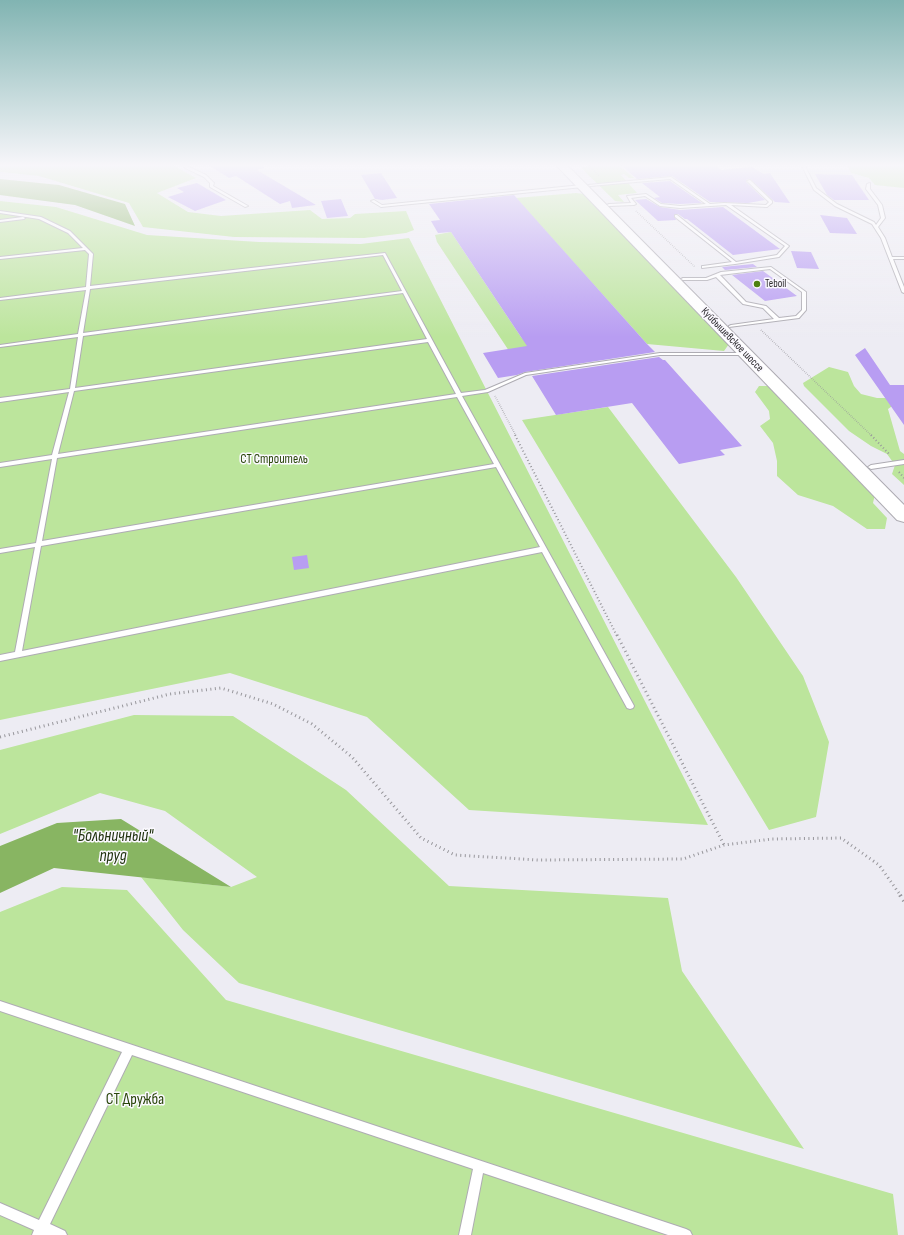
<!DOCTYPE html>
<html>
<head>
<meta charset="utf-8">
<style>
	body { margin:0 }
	canvas { display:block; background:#edecf3 }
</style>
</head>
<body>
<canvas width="904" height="1235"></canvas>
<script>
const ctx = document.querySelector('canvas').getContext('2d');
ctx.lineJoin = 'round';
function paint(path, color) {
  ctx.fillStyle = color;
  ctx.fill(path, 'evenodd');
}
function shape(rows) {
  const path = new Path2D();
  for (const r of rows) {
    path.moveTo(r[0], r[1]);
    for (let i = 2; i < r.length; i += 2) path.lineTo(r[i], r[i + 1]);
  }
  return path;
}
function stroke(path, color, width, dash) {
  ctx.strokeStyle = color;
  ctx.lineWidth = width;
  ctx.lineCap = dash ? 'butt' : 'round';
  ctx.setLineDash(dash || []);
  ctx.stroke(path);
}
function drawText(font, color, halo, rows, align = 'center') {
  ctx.font = font + ' "Sofia Sans Condensed",sans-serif';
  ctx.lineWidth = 3;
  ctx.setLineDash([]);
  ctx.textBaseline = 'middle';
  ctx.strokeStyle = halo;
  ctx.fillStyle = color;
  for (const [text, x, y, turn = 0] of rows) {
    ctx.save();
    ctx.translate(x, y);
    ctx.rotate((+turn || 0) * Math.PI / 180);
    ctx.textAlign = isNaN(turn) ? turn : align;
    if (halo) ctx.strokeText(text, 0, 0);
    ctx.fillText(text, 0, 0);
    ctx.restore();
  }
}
const green = shape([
	[0,164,171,164,196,178,157,193,188,212,221,216,310,210,322,219,350,218,355,214,406,211,414,230,406,233,364,238,234,237,143,227,129,203,39,176,0,172],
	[597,164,619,165,634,178,629,178,624,174,621,175,637,193,618,195,624,202,615,201,581,168],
	[846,164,904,164,904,188,875,185,869,178,851,173,848,166],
	[576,193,585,194,729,344,724,351,647,344,516,198],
	[0,201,56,207,147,235,259,242,361,244,409,238,708,825,469,810,367,717,230,673,0,720],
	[451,232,521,337,529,346,515,360,437,242,435,235],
	[829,367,848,372,854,386,861,394,877,398,904,398,888,409,900,451,904,454,904,485,892,474,895,465,887,454,871,446,849,431,804,386,803,383],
	[759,386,769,386,875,494,873,503,887,518,885,529,867,529,833,506,798,495,777,476,777,461,773,443,760,426,770,419,769,411,755,392],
	[608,407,736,577,803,676,829,742,816,817,769,830,522,420],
	[134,715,233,716,346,790,449,886,668,898,682,971,804,1149,239,983,183,930,141,877,231,887,257,877,165,811,100,793,0,834,0,750],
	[62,887,127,890,226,1000,893,1194,898,1235,0,1235,0,912]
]);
const water = shape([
	[0,179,59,185,125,204,135,226,75,205,0,195],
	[121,819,231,887,54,868,0,893,0,846,57,823]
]);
const building = shape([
	[207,164,263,164,264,168,257,170,316,205,292,208,290,201,280,204,236,176,229,178],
	[620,164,713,164,721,170,752,167,764,174,770,173,790,203,775,202,750,179,746,180,746,182,765,200,748,203,710,202,672,176,637,179],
	[381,173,397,198,382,200,375,199,361,175],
	[815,174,852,175,869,200,834,200,827,195],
	[670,181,702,203,680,204,662,203,654,198,660,197,642,183],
	[197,183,226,200,195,211,168,197,184,192,177,188],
	[514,195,647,344,655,352,525,372,517,375,498,378,483,353,527,346,451,232,438,233,431,221,440,220,429,204],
	[341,199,348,216,327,218,321,201],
	[646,199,660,207,680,210,723,207,780,249,733,255,687,219,685,219,678,214,674,215,676,220,658,221,635,200],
	[820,215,847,218,857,234,830,233],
	[791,251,811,252,819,269,797,268],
	[753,264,757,267,725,270,722,267],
	[763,271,797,296,765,301,732,275],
	[865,348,890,385,904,385,904,425,855,355],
	[659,357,663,360,665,360,742,446,720,450,725,455,679,464,632,403,556,415,532,376],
	[307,555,309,568,294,570,292,557]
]);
const pathFar3 = shape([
	[587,164,599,176],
	[636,211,695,267],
	[761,330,872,436],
	[495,396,516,436]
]);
const pathFar2 = shape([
	[515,435,617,636],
	[871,435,889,454],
	[899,472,904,478]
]);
const pathFar1 = shape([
	[617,635,724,845],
	[0,737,170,694,221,688,273,704,312,724,352,757,421,838,455,855,538,860,683,859,724,845,772,839,841,838,879,865,901,896]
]);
const path = shape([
	[900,895,904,901]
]);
const service = shape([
	[183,164,186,164,187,166,206,175,214,183,213,186,248,206,245,207,210,187,210,183,204,177,185,168,183,164],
	[801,164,804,164,816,188,837,204,874,222,876,225,881,218,878,205,866,189,867,184,870,183,870,189,882,205,885,218,878,227,885,238,892,257,904,257,904,259,893,259,904,287,904,293,902,292,881,238,872,224,835,206,814,190,801,164],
	[671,177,710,204,724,203,766,205,769,202,747,181,750,180,772,201,772,203,767,207,731,205,789,246,779,257,735,264,702,268,702,266,703,266,732,262,675,217,675,215,677,215,736,262,777,255,785,246,726,205,680,208,660,206,645,196,631,198,636,204,634,205,609,206,607,205,609,204,631,203,627,196,646,194,661,204,680,206,706,204,670,179,590,186,588,185,671,177],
	[582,185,583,187,381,207,371,201,374,200,382,205,582,185],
	[0,211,41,217,70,231,93,254,90,286,385,253,461,393,485,390,525,373,660,353,747,353,747,354,745,355,660,355,526,375,488,392,462,396,633,704,634,706,633,708,630,709,627,708,542,552,0,661,0,655,15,652,35,547,0,553,0,549,36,543,52,459,0,467,0,463,52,455,69,392,0,402,0,398,70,389,78,337,0,347,0,345,78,334,86,290,0,300,0,298,86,287,89,254,85,250,0,259,0,257,83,248,68,233,39,219,0,213,0,211],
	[383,255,402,291,83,333,90,289,383,255],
	[403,293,427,339,75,388,83,336,403,293],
	[428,342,456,394,58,454,74,391,428,342],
	[457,397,494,464,42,541,57,458,457,397],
	[496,467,540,547,22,651,41,546,496,467],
	[23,217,25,218,24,219,0,222,0,220,23,217],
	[771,267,806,292,806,310,799,318,729,327,729,326,731,325,774,319,763,308,743,304,716,277,707,280,683,280,681,279,683,278,706,278,721,272,771,267],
	[770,269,802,292,802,310,796,316,779,318,766,306,746,302,720,275,770,269],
	[904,460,904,464,871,469,868,467,871,465,904,460],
	[0,1001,686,1229,690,1231,692,1235,668,1235,483,1173,471,1235,459,1235,473,1169,132,1055,50,1224,65,1231,67,1235,32,1235,34,1230,0,1215,0,1203,39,1220,122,1052,0,1011,0,1001]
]);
const primary = shape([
	[555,164,566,164,904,505,904,522,897,520,555,164]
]);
const markers = [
	[757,284,4,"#4d8011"]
];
const farPoinames = [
	["Teboil",765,284]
];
const farStreetnames = [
	["Куйбышевское шоссе",732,340,46]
];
const parkNames = [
	["СТ Строитель",274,460]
];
const nearParknames = [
	["СТ Дружба",135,1100]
];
const nearWaternames = [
	["\"Больничный\"",113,837],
	["пруд",113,857]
];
paint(green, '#bce59c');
paint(water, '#88b562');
paint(building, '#b89df2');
stroke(service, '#aeacb3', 2);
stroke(primary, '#aeacb3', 2);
stroke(pathFar3, '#97969b', 1.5, [0.5, 1.5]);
stroke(pathFar2, '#97969b', 2, [1, 2.5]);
stroke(pathFar1, '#97969b', 3, [1, 3.5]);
stroke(path, '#97969b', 4, [1.5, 4.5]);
paint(service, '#fff');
paint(primary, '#fff');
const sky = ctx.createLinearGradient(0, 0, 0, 337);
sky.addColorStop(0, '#81b4b2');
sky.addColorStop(0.49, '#f7f6fa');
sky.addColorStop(1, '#f7f6fa00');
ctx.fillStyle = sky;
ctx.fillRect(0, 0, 904, 337);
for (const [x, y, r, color] of markers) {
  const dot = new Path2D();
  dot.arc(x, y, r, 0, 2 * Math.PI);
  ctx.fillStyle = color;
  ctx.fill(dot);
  stroke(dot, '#fbf9ff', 1.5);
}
drawText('11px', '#2d2c2f', '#fbf9ff', farPoinames, 'left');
drawText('11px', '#2d2c2f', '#fbf9ff', farStreetnames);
drawText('13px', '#2a460a', '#fbf9ff', parkNames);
drawText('16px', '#2a460a', '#fbf9ff', nearParknames);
drawText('italic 17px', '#223411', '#fbf9ff', nearWaternames);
</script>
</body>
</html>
